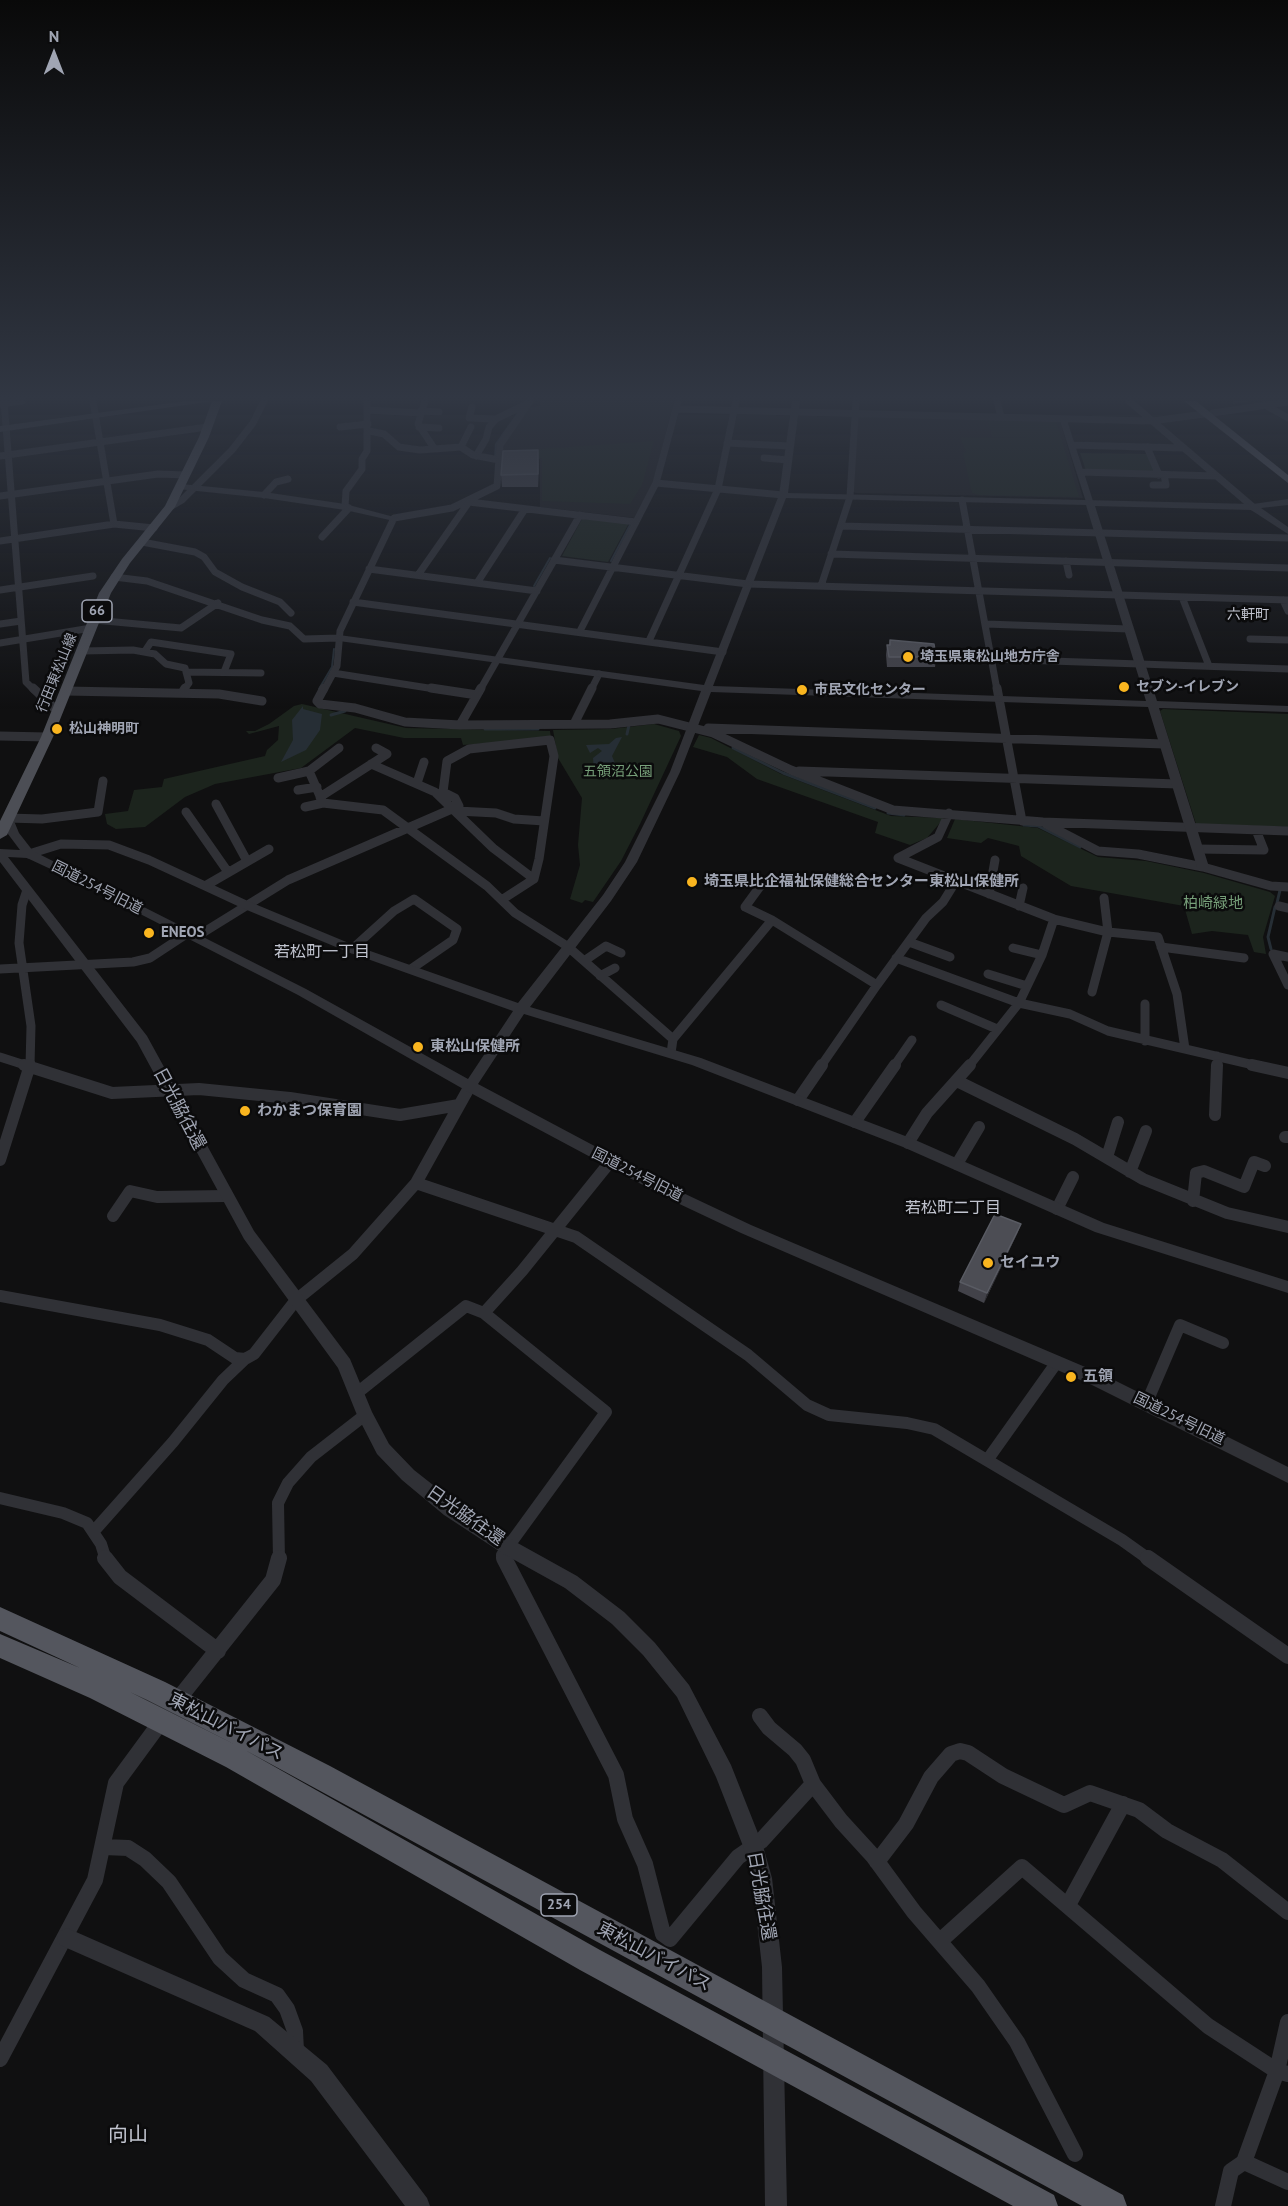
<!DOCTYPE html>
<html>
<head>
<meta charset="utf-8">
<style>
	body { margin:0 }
	#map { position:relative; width:1288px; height:2206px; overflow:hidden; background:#101011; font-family:"PT Sans",sans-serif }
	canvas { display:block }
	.north { position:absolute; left:24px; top:24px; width:60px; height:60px; -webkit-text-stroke:4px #0b0b0c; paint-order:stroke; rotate:0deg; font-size:16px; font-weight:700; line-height:24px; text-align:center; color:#a0a5b3 }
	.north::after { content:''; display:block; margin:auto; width:21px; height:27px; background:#a0a5b3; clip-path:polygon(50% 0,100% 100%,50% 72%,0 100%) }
</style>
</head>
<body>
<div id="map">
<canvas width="1288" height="2206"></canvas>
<div class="north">N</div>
</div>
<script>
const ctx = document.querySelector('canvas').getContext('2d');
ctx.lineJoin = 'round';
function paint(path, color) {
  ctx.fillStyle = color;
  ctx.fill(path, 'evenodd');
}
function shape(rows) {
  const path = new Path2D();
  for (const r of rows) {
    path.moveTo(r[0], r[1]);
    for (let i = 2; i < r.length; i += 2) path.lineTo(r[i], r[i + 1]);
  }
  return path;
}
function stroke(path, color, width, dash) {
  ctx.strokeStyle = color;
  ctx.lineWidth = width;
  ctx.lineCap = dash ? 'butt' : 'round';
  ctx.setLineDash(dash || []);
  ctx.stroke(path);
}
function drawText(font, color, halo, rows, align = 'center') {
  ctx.font = font + ' "PT Sans","Noto Sans JP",sans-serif';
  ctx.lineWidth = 5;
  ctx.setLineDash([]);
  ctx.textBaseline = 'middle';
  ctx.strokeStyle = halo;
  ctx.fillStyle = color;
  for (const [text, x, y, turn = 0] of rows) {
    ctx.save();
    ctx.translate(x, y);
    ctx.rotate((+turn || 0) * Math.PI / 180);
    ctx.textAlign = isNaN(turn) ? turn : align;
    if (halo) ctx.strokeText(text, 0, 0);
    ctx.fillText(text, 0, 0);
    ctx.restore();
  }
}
const built = shape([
	[540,401,674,401,653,483,635,518,540,507,540,459,502,460,502,446,528,407,540,406],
	[858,416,1060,421,1083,498,856,493,853,492]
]);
const green = shape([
	[988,420,1056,421,1079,497,979,495,972,493,963,453,966,452,960,437,1030,438,992,437],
	[654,441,642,485,630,504,542,501,542,458,515,458,514,451],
	[1080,453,1148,454,1155,472,1086,471],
	[583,517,629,523,608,562,562,556],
	[302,704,406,728,550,731,551,738,463,745,461,738,404,738,355,728,301,768,215,784,185,797,145,827,116,829,107,824,105,814,128,811,134,790,162,787,164,779,265,756,267,750,278,740,279,726,249,734,246,731,255,731,269,724,294,706],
	[1163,709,1288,714,1288,827,1196,824,1160,711],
	[654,724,679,731,681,736,640,824,621,861,593,902,585,900,582,903,570,899,580,865,578,845,582,798,558,758,553,730,611,729],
	[699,735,711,738,781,774,891,816,944,818,927,838,910,845,875,833,878,822,757,779,727,757,693,747],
	[955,819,1038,828,1098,857,1146,861,1204,873,1270,892,1275,896,1263,937,1266,954,1254,952,1248,935,1212,931,1192,934,1184,906,1071,886,1021,856,1019,846,988,838,981,843,947,838]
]);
const water = shape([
	[303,706,303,709,322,714,320,730,306,750,281,762,293,740,292,720],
	[622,737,612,756,620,775,613,779,601,777,594,771,593,758,602,751,598,748,590,753,586,745,609,744,616,738]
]);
const streamFar1 = shape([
	[495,457,496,444,520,410],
	[611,561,630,525],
	[534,586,550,558],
	[319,689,332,667,334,649]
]);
const stream = shape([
	[331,715,345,711],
	[485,729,538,729],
	[627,734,629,725],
	[733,748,783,773,875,808],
	[888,813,904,815],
	[1024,825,1038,826,1080,847],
	[1277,903,1280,890],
	[1271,949,1268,937,1275,907]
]);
const minorFar3 = shape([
	[4,401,26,682,34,690],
	[93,401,114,524],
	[425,401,418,424,434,448],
	[997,401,1001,417],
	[1129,401,1253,507],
	[0,404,22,401],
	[1265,405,1288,418],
	[472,407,469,418,496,419],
	[676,409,1152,421,1205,414],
	[367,410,420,413],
	[421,411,439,412],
	[1213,413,1288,402],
	[1063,419,1090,503],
	[340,427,368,424],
	[419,427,439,428],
	[369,431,384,434,399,447,420,450,461,447,473,455,499,460],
	[727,443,790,446],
	[1072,445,1183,448],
	[461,447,471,427],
	[1147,447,1159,475],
	[0,456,207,427],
	[476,456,486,439,489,427,496,419,529,403],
	[764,458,788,460],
	[1080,472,1216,476],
	[656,483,783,495],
	[1153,485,1166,485,1164,475],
	[264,495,276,482,288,479],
	[0,496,158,474,186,475],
	[962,500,997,690],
	[469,502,636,522],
	[170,507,182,500,232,450,253,423,264,401],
	[345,507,346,491,362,469,362,459,367,451,367,401],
	[841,526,1288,538],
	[322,537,349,508],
	[0,541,114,524,154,528],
	[142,542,195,552,204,557,215,572,242,587,280,602,291,613],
	[831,554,1288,568],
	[554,560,748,584,1288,600],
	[1066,561,1069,575],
	[369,569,537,591],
	[418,575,469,502],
	[114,577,147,581,262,620,290,626,304,639,339,638],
	[477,583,525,509],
	[821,586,850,497,856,401],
	[0,590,93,576],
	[1182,597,1209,666],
	[1283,600,1288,611],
	[353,602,723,652],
	[94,620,181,628,218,603],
	[0,624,21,621],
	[986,624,1129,629],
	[580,631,656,483,678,401],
	[1250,639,1288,640],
	[649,641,718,489,736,401],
	[0,643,91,628],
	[82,651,133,650,155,654,166,664,185,668,189,683,184,690],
	[145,651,151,642,231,654,224,672],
	[992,659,1288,669],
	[186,672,261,673],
	[333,673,441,690],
	[324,690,337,666,340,631,394,518,452,508,497,486,500,445,530,401],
	[480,690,580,515],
	[591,690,599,674]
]);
const minorFar2 = shape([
	[33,688,53,707,59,707],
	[324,688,317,701,320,704,355,708,405,722,460,725,610,724,658,719,713,733,791,770,893,810,1043,822,1288,831],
	[431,688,477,695],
	[997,688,1022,821],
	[66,691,219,694,262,701],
	[182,693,185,688],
	[574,724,592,688],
	[460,725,481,688],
	[708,728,1164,744],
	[0,736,47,737],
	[339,748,309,771,323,803,383,810,487,886,515,913,567,946,673,1039,671,1053],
	[371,764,435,792,493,848,534,879],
	[799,771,1177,784],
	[278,778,309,771],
	[417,783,424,762],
	[298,790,317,787],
	[320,797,387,754,376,748],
	[216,804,247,861],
	[305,807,323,803],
	[186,812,228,872],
	[8,818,42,819,98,812,103,781],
	[1046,824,1098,851,1138,854,1203,867,1271,886,1288,887],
	[1197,849,1264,850,1256,830],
	[29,854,61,844,109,845,149,860,246,905],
	[898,858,1054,919,1108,932,1158,937,1177,994,1185,1049],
	[898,858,938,837,949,813],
	[764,881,745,907,772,920,877,985],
	[205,886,269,849],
	[27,890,22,905,19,943,31,1026,30,1066],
	[989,894,995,860],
	[503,899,534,879,539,859,554,756,550,740,469,749,447,761,443,792,455,798,459,806,457,811,496,813,514,819,544,821],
	[1019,906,1023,888],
	[1279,906,1288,908],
	[196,937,288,880,454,808],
	[909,942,950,957],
	[1161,947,1244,958],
	[1013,948,1042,955],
	[352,949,394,911,414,899,457,929,453,940,411,969],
	[1288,957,1273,954,1288,985],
	[896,958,1019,1003,1070,1014,1108,1031,1258,1066],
	[584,961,606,946,621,953],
	[0,969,133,962,150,958,188,933],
	[988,974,1027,986],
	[600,976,615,968],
	[1092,992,1108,932,1104,898],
	[1145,1004,1145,1041],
	[941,1005,997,1029],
	[673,1039,772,920],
	[0,1057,28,1066],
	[821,1066,877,985,926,918,943,902,956,881],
	[894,1066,912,1040],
	[969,1066,1019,1003,1042,955,1054,919],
	[1217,1066,1217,1056]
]);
const minorFar1 = shape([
	[24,1065,112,1093,199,1089,290,1098,400,1115,459,1105],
	[1252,1065,1288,1073],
	[957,1081,1075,1139,1143,1179,1227,1213,1288,1227],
	[798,1100,822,1065],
	[1215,1115,1217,1065],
	[855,1122,895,1065],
	[1285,1137,1288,1137],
	[908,1143,927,1113,970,1065],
	[1107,1157,1118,1122],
	[0,1160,30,1065],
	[957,1164,979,1127],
	[1130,1172,1146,1131],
	[416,1183,576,1237,748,1355,807,1405,829,1415,907,1423,934,1429,1122,1540,1150,1560],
	[1193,1201,1196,1173,1204,1171,1244,1187,1254,1162,1265,1166],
	[1057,1209,1073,1177],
	[113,1216,130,1191,157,1197,226,1196],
	[0,1296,160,1325,208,1340,235,1358,245,1359,254,1354,296,1300,353,1254,416,1183,470,1086],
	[484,1313,522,1271,610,1162],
	[357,1393,466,1306,484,1313,606,1412,502,1555,504,1560],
	[1147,1402,1180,1325,1223,1343],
	[988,1459,1057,1362],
	[0,1498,63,1513,87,1523,101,1544,106,1560],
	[94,1531,173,1442,223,1380,245,1359],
	[279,1560,278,1503,288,1483,311,1457,365,1415]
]);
const minor = shape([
	[105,1558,120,1577,218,1651],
	[504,1558,616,1775,625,1819,645,1864,663,1934,670,1939,738,1857,761,1841,813,1784],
	[1148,1558,1288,1656],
	[176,1702,273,1580,279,1558],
	[760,1716,769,1728,795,1750,803,1760,813,1784,841,1821,873,1856,914,1912,978,1986,1017,2042,1075,2154],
	[104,1847,128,1848,145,1859,169,1882,220,1958,244,1980,277,1995,287,2009,295,2031,296,2051],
	[877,1862,906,1824,931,1777,951,1754,960,1751,968,1753,1003,1776,1064,1805,1090,1793,1139,1810,1167,1831,1222,1860,1288,1912],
	[1068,1905,1123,1804],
	[940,1941,1022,1867,1208,2026,1277,2071,1288,2074],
	[0,2059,95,1880,116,1783,163,1719],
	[1244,2162,1288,2182],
	[1223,2206,1231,2171,1244,2162,1277,2071,1288,2022]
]);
const tertiary = shape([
	[792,401,800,401,788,493,1253,504,1288,499,1288,505,1261,508,1288,527,1288,534,1251,510,1095,506,1157,701,1288,706,1288,712,1159,708,1209,867,1203,871,1197,867,1148,707,711,692,680,772,637,862,611,901,530,1007,701,1058,913,1139,1104,1223,1288,1281,1288,1293,1095,1232,903,1147,692,1065,524,1014,478,1084,681,1192,751,1225,1104,1375,1288,1467,1288,1483,1092,1385,741,1233,671,1200,465,1090,298,995,72,879,27,858,8,857,147,1036,254,1231,350,1359,372,1412,389,1444,414,1470,456,1503,514,1541,577,1576,624,1612,655,1643,689,1685,731,1765,763,1846,772,1878,782,1967,787,2206,765,2206,762,1967,752,1878,743,1846,716,1777,677,1697,643,1655,612,1624,565,1588,502,1553,444,1515,402,1480,377,1454,357,1415,338,1368,244,1239,137,1042,0,862,0,849,20,850,8,834,2,818,8,815,12,816,19,833,33,851,306,989,468,1079,513,1011,348,952,242,908,240,905,246,901,250,902,356,946,518,1003,603,895,625,862,670,772,701,691,339,641,334,638,339,635,704,685,779,495,792,401],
	[786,498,1086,505,1146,701,713,686,786,498],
	[181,484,264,492,345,504,398,518,394,521,345,510,264,498,178,489,177,487,181,484],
	[67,1928,269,2017,327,2065,427,2198,430,2206,405,2206,311,2081,255,2031,60,1945,57,1938,60,1931,67,1928]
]);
const secondary = shape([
	[186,401,213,401,0,432,0,426,186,401]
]);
const primary = shape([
	[212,401,222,401,209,437,175,507,130,563,111,593,53,737,7,835,0,839,0,821,41,737,99,593,122,559,165,506,199,437,212,401]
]);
const trunk = shape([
	[1184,401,1196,401,1288,475,1288,483,1184,401],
	[0,1607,165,1682,330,1766,1123,2195,1127,2206,1082,2206,245,1750,600,1950,1054,2195,1058,2206,1013,2206,580,1970,226,1767,90,1698,0,1658,0,1634,80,1668,0,1631,0,1607],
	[130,1692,147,1700,236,1745,130,1692]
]);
const wall = shape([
	[539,463,538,487,502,487,501,475],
	[890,640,936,657,935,667,887,667,886,655,887,645,889,645],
	[1021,1224,1017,1234,984,1303,958,1291,960,1282]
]);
const shadedWall = shape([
	[1233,401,1250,401,1233,404],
	[538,450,539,463,538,487],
	[1021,1224,1017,1234,984,1303,987,1293]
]);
const building = shape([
	[538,450,538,474,501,475,503,451,538,450],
	[890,640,934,644,936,657,889,657,887,645,890,645,890,640],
	[995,1214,1021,1224,987,1293,960,1282,995,1214]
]);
const markers = [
	[908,657,6,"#f9b51f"],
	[1124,687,6,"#f9b51f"],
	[802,690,6,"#f9b51f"],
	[57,729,6,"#f9b51f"],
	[692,882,6,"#f9b51f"],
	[149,933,6,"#f9b51f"],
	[418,1047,6,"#f9b51f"],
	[245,1111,6,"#f9b51f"],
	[988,1263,6,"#f9b51f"],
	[1071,1377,6,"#f9b51f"]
];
const shields = [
	[97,611,30],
	[559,1905,36]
];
const shieldNames = [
	["66",97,611],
	["254",559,1905]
];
const farNeighbourhoodnames = [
	["六軒町",1248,615]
];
const farPoinames = [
	["埼玉県東松山地方庁舎",920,657],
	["セブン-イレブン",1136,687],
	["市民文化センター",814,690],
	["松山神明町",69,729]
];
const farStreetnames = [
	["行田東松山線",57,673,-68]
];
const farParknames = [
	["五領沼公園",618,772]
];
const poiNames = [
	["埼玉県比企福祉保健総合センター東松山保健所",704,882],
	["ENEOS",161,933],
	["東松山保健所",430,1047],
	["わかまつ保育園",257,1111],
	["セイユウ",1000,1263],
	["五領",1083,1377]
];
const streetNames = [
	["国道254号旧道",97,888,27],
	["国道254号旧道",637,1175,27],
	["国道254号旧道",1179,1419,26]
];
const parkNames = [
	["柏崎緑地",1213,904]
];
const neighbourhoodNames = [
	["若松町一丁目",322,952],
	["若松町二丁目",953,1208]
];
const nearStreetnames = [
	["日光脇往還",179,1109,62],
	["日光脇往還",465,1516,35],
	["東松山バイパス",226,1727,27],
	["日光脇往還",761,1896,80],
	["東松山バイパス",654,1957,28]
];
const nearNeighbourhoodnames = [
	["向山",128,2135]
];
paint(built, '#1c1c1e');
paint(green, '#1c241d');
paint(water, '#262e35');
stroke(streamFar1, '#262e35', 2);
stroke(stream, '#262e35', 3);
stroke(minorFar3, '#303136', 7);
stroke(minorFar2, '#303136', 9);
stroke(minorFar1, '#303136', 12);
stroke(minor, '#303136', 16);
paint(tertiary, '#303136');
paint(secondary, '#3e4046');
paint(primary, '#4c4e55');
paint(trunk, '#54565e');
paint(wall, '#424249');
paint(shadedWall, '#2a2a2e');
paint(building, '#4c4d54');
stroke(building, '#595b63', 1.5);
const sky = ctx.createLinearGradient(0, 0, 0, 710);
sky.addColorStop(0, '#090909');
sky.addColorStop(0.56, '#313743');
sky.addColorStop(1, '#31374300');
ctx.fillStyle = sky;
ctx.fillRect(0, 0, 1288, 710);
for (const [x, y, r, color] of markers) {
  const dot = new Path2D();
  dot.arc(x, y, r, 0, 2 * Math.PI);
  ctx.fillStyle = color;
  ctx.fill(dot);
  stroke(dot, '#0b0b0c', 2);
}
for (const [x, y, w] of shields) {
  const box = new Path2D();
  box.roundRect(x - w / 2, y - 11, w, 22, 4.5);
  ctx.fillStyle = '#0b0b0c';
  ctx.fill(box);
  stroke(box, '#a0a5b3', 1.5);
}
drawText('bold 14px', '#a0a5b3', null, shieldNames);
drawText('14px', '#c1c4cf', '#0b0b0c', farNeighbourhoodnames);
drawText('bold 14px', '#a0a5b3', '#0b0b0c', farPoinames, 'left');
drawText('14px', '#a0a5b3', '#0b0b0c', farStreetnames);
drawText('14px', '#769f79', '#0b0b0c', farParknames);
drawText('bold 15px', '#a0a5b3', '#0b0b0c', poiNames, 'left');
drawText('15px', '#a0a5b3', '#0b0b0c', streetNames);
drawText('15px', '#769f79', '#0b0b0c', parkNames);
drawText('16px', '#c1c4cf', '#0b0b0c', neighbourhoodNames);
drawText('18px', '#a0a5b3', '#0b0b0c', nearStreetnames);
drawText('20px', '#c1c4cf', '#0b0b0c', nearNeighbourhoodnames);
</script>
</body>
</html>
